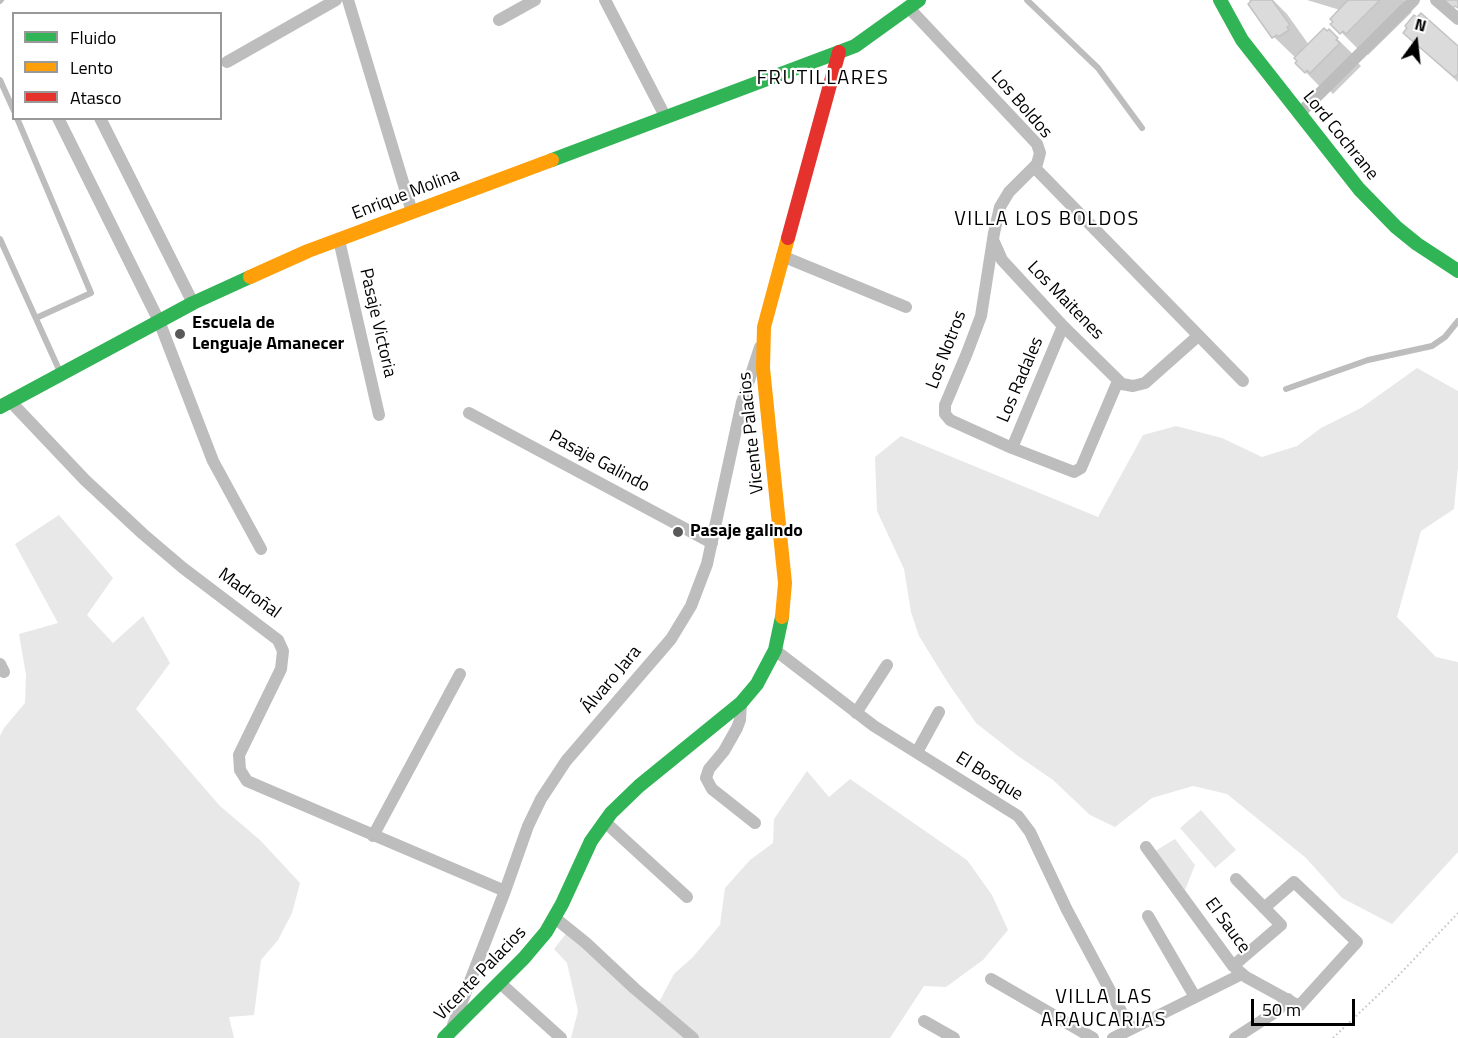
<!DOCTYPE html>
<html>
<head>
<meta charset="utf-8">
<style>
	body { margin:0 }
	#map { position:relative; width:1458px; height:1038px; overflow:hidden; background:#fff; font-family:"Titillium Web",sans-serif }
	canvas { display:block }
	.legend { position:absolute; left:12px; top:12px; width:210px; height:108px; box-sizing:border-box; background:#fff; border:2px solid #999; margin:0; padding:8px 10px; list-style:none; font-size:18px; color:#000 }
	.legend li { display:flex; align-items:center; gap:12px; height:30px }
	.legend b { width:30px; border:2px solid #999 }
	.north { position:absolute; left:1386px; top:12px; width:60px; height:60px; -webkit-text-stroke:4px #fff; paint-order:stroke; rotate:15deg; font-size:16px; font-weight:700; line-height:24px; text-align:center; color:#000 }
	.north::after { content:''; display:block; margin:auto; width:21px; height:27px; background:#000; clip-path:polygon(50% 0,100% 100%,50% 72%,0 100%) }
	.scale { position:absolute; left:1251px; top:999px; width:104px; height:27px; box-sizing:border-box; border:3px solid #000; border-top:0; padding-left:8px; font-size:18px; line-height:21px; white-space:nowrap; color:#000; -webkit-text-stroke:4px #fff; paint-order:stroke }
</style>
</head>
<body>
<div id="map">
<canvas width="1458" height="1038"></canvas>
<ul class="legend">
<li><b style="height:8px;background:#30b455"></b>Fluido</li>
<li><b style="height:8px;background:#ff9f0a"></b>Lento</li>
<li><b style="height:8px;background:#e5322d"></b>Atasco</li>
</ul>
<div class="north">N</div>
<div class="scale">50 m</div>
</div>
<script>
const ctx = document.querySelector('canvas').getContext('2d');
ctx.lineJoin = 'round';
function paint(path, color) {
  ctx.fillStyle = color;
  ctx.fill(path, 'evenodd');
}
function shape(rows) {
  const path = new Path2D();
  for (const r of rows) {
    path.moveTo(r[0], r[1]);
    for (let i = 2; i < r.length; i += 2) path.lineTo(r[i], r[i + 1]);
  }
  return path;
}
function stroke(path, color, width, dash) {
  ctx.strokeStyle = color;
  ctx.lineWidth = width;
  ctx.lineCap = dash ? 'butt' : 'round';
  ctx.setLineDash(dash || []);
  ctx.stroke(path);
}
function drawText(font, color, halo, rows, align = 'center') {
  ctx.font = font + ' "Titillium Web",sans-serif';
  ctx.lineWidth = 4.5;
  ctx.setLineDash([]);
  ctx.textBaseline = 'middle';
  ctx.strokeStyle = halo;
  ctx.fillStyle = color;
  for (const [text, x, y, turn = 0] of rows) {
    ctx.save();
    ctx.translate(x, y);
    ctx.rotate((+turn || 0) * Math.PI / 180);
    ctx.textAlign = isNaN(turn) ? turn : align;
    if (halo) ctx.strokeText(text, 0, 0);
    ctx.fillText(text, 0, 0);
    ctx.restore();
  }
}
const green = shape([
	[1417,368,1458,391,1458,467,1454,509,1421,531,1397,617,1436,657,1458,662,1458,852,1392,924,1342,898,1306,858,1227,794,1193,786,1152,798,1115,827,1090,815,1053,780,1018,756,976,723,948,683,919,636,911,612,904,569,877,511,875,457,901,436,1098,517,1143,435,1176,426,1222,438,1262,457,1297,446,1321,428,1361,408],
	[59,515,113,578,87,615,113,643,143,616,170,663,136,709,220,806,260,840,300,883,292,913,278,940,261,960,254,1015,229,1017,234,1038,0,1038,0,736,4,728,25,703,26,675,19,634,58,623,15,544],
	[807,771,829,797,850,779,967,860,992,895,1008,930,983,960,946,987,924,986,890,1038,571,1038,578,1011,567,963,554,949,568,931,658,1004,674,974,692,958,720,925,725,888,750,860,773,843,774,819],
	[1201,810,1236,850,1215,868,1180,828],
	[1175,839,1195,865,1185,890,1155,851]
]);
const shadow = shape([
	[1252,0,1273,0,1287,14,1309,45,1329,31,1359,60,1357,62,1361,66,1333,94,1330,91,1327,94,1297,63,1299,61,1274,37],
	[1307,0,1404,0,1410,6,1408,8,1412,12,1368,55,1366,52,1363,54,1333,24,1340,10],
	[1405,33,1458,48,1458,82,1427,54]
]);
const building = shape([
	[1250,0,1272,0,1290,25,1287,27,1289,30,1278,37,1277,35,1272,38,1248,4,1251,1,1250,0],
	[1348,0,1380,0,1346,34,1343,31,1340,34,1330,24,1333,22,1330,19,1348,0],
	[1443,0,1458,0,1458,8,1455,6,1452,9,1443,0],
	[1421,13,1458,46,1458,74,1454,77,1403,33,1407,28,1405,26,1414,15,1417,17,1421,13],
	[1324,28,1327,31,1329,29,1338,38,1336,40,1340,43,1310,73,1307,70,1305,73,1295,63,1297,61,1294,58,1324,28]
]);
const path = shape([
	[1333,1038,1396,978,1458,913]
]);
const lane = shape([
	[1027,0,1098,68,1142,128],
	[0,1,1,0],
	[0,80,14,111],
	[17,118,91,293,36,318],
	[0,239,61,374],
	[1286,389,1368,360,1432,346,1445,337,1458,321]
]);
const street = shape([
	[348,0,412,212],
	[605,0,665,116],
	[1436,0,1458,19],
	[909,8,1037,144,1040,153,1037,164,1009,192,1000,207,994,233,981,316,967,353,945,405,945,414,950,420,1012,448,1074,472,1081,468,1118,381],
	[499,20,535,0],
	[227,62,336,0],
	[1299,114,1414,0],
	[58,118,159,321,213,461,261,549],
	[100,118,193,303],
	[1034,167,1243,381],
	[339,240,379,415],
	[994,242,1002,260,1063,326,1122,384,1133,386,1145,383,1198,336],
	[782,256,906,307],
	[11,402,85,480,143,534,183,568,278,640,283,651,281,669,239,755,240,770,247,781,505,891],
	[469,413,712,543],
	[1012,448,1063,326],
	[775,650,874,726,1018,816,1030,832,1067,910,1130,1028],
	[0,664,4,672],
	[741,703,740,720,737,728,724,751,709,769,706,778,712,789,755,823],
	[856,713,887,665],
	[917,752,939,712],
	[605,822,687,897],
	[373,836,460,674],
	[1146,847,1233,966,1246,977,1299,1006,1357,942,1294,882,1264,908],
	[1148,916,1195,997],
	[555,918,586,943,634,988,693,1038],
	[1233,966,1281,925,1236,879],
	[991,979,1093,1038],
	[499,982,561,1038],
	[924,1021,954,1038],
	[453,1025,505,891,528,826,541,799,566,761,671,639,691,606,707,564,742,402,760,347],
	[1113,1038,1242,974],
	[1235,1038,1277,1011,1288,999]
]);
const fast = shape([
	[1220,0,1242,40,1359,189,1396,227,1417,244,1458,271],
	[552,160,855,46,919,0],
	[0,407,193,303,250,277],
	[444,1038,524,958,546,932,562,904,591,841,611,813,639,786,741,703,757,684,775,650,782,617]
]);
const slow = shape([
	[250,277,308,251,552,160],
	[782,617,785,583,763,368,764,327,788,238]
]);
const jam = shape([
	[788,238,839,52]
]);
const markers = [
	[180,334,6,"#595959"],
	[678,532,6,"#595959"]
];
const streetNames = [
	["Los Boldos",1021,105,49],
	["Lord Cochrane",1340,136,51],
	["Enrique Molina",406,195,-21],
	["Los Maitenes",1065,301,46],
	["Pasaje Victoria",377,323,77],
	["Los Notros",947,350,-69],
	["Los Radales",1021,380,-67],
	["Vicente Palacios",752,433,-96],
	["Pasaje Galindo",599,462,28],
	["Madroñal",249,594,36],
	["Álvaro Jara",612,680,-50],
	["El Bosque",989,777,32],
	["El Sauce",1227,926,54],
	["Vicente Palacios",481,974,-46]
];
const poiNames = [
	["Escuela de",192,324],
	["Lenguaje Amanecer",192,345],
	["Pasaje galindo",690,532]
];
const neighbourhoodNames = [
	["FRUTILLARES",823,79],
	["VILLA LOS BOLDOS",1047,220],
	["VILLA LAS",1104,998],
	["ARAUCARIAS",1104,1021]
];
paint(green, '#e8e8e8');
paint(shadow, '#0003');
paint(building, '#dbdbdb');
stroke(building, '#c3c3c3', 1.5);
stroke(path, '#c2c2c2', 2, [1.5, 3]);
stroke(lane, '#bdbdbd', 6);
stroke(street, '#bdbdbd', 12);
stroke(fast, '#30b455', 14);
stroke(slow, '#ff9f0a', 14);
stroke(jam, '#e5322d', 14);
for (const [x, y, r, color] of markers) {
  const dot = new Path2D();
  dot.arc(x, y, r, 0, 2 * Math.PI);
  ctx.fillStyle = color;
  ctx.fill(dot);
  stroke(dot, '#fff', 2);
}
drawText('18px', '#000', '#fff', streetNames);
drawText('bold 18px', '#000', '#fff', poiNames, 'left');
ctx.letterSpacing = '1.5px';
drawText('20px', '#000', '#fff', neighbourhoodNames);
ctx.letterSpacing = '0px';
</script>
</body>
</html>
